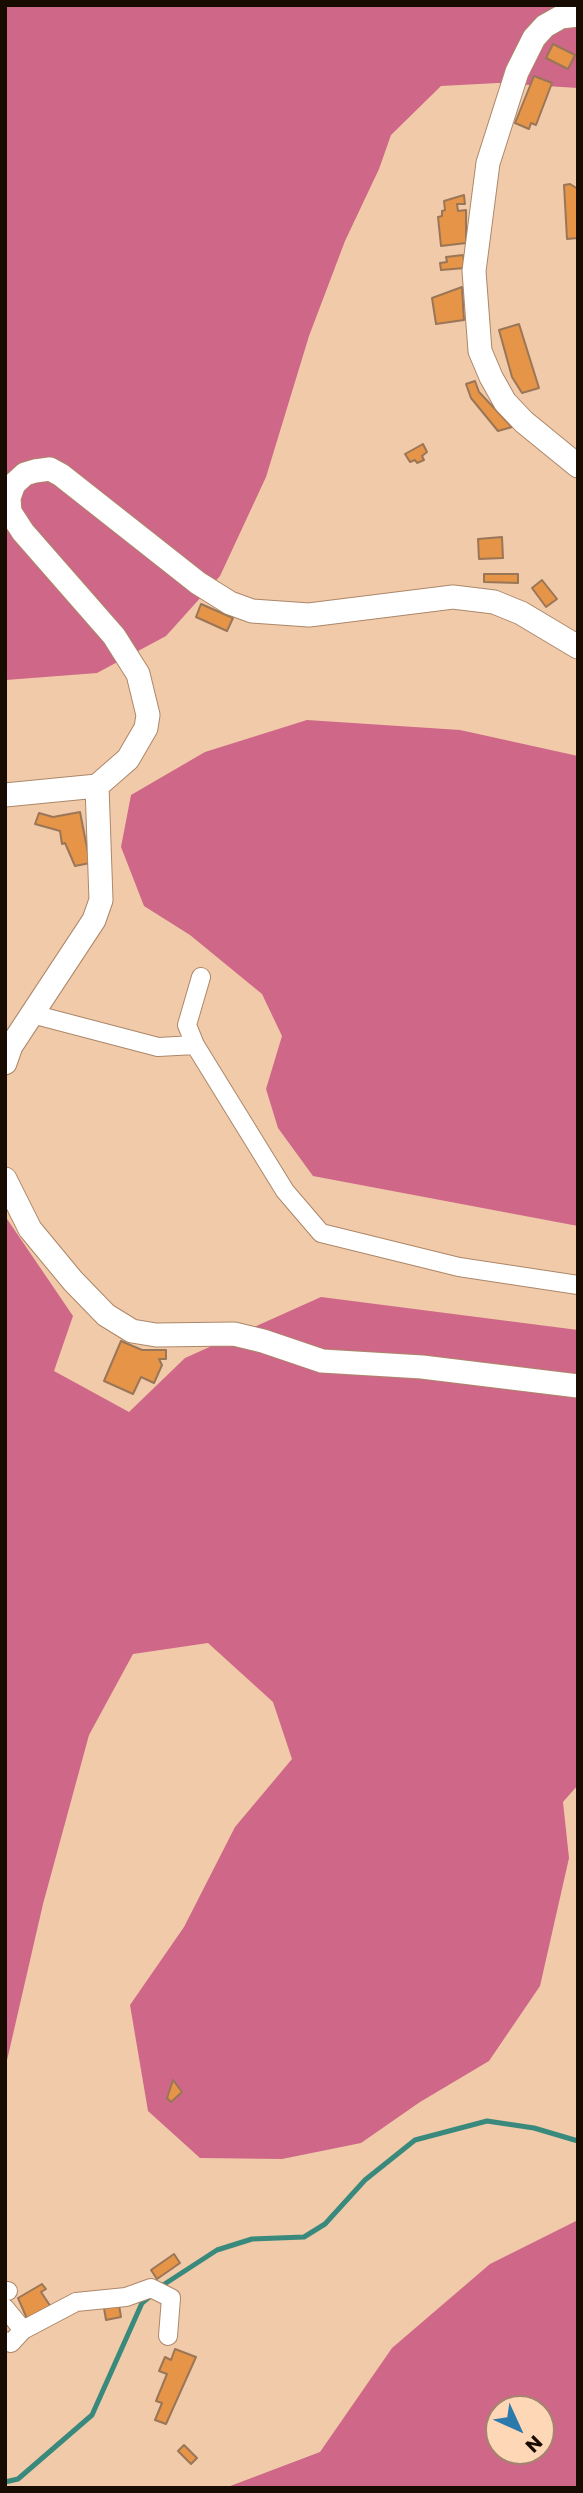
<!DOCTYPE html>
<html>
<head>
<meta charset="utf-8">
<style>
	body { margin:0 }
	#map { position:relative; width:583px; height:2493px; overflow:hidden; background:#f1caa9; font-family:Poppins,sans-serif }
	canvas { display:block }
	.frame { position:absolute; inset:0; border:7px solid #180b02; pointer-events:none }
	.north { position:absolute; left:485px; top:2395px; width:70px; height:70px; box-sizing:border-box; background:#fed7b6; border:2px solid #a2856e; border-radius:50%; rotate:135deg; font-size:19px; font-weight:700; line-height:28px; text-align:center; color:#180b02 }
	.north::after { content:''; display:block; margin:auto; width:24px; height:32px; background:#2c79ab; clip-path:polygon(50% 0,100% 100%,50% 72%,0 100%) }
</style>
</head>
<body>
<div id="map">
<canvas width="583" height="2493"></canvas>
<div class="frame"></div>
<div class="north">N</div>
</div>
<script>
const ctx = document.querySelector('canvas').getContext('2d');
ctx.lineJoin = 'round';
function paint(path, color) {
  ctx.fillStyle = color;
  ctx.fill(path, 'evenodd');
}
function shape(rows) {
  const path = new Path2D();
  for (const r of rows) {
    path.moveTo(r[0], r[1]);
    for (let i = 2; i < r.length; i += 2) path.lineTo(r[i], r[i + 1]);
  }
  return path;
}
function stroke(path, color, width, dash) {
  ctx.strokeStyle = color;
  ctx.lineWidth = width;
  ctx.lineCap = dash ? 'butt' : 'round';
  ctx.setLineDash(dash || []);
  ctx.stroke(path);
}
const forest = shape([
	[5,5,578,5,578,88,498,83,441,86,391,135,379,169,345,241,309,336,266,477,220,576,166,636,97,673,6,680],
	[307,720,460,730,578,756,578,1226,313,1176,278,1128,266,1089,282,1036,262,994,190,935,144,906,121,847,131,795,205,752],
	[5,1216,73,1316,54,1371,129,1412,185,1358,321,1297,578,1330,578,1785,563,1802,569,1858,540,1986,489,2061,420,2102,361,2143,282,2159,200,2158,148,2111,130,2005,184,1927,235,1827,292,1759,273,1702,208,1643,133,1654,89,1735,43,1904,5,2069],
	[578,2220,578,2488,225,2488,320,2452,392,2348,490,2264],
	[499,2409,541,2409,541,2451,499,2451]
]);
const stream = shape([
	[160,2287,217,2250,252,2239,304,2237,325,2224,365,2180,415,2140,487,2121,534,2128,578,2141],
	[5,2482,18,2479,92,2415,142,2303,153,2294]
]);
const building = shape([
	[553,44,575,55,568,69,546,58,553,44],
	[534,76,552,83,536,125,531,123,529,129,515,123,534,76],
	[570,184,578,189,578,238,567,239,564,185,570,184],
	[464,195,465,204,457,204,458,211,466,210,466,243,441,246,438,217,442,216,442,211,445,210,444,201,464,195],
	[463,255,465,268,441,270,440,263,447,262,446,257,463,255],
	[462,287,464,320,436,324,432,298,462,287],
	[519,324,539,388,522,393,512,377,499,330,519,324],
	[475,381,479,392,512,427,498,431,471,398,466,384,475,381],
	[423,444,427,452,422,456,424,460,417,463,415,460,410,462,405,454,423,444],
	[502,537,503,558,479,559,478,539,502,537],
	[484,574,518,574,518,583,484,582,484,574],
	[542,580,557,599,546,607,532,588,542,580],
	[201,604,233,618,227,631,196,617,201,604],
	[80,812,90,863,75,866,65,843,62,844,60,831,35,824,39,813,53,817,80,812],
	[121,1341,142,1350,166,1350,166,1359,159,1359,162,1365,154,1383,141,1377,133,1394,104,1381,121,1341],
	[173,2080,182,2092,171,2102,167,2098,173,2080],
	[174,2254,180,2263,157,2279,151,2270,174,2254],
	[42,2284,46,2289,41,2292,51,2307,28,2321,18,2298,42,2284],
	[119,2305,121,2317,106,2320,104,2308,119,2305],
	[175,2349,196,2357,166,2424,155,2420,162,2403,156,2401,167,2374,159,2371,165,2357,171,2360,175,2349],
	[184,2445,197,2458,191,2464,178,2451,184,2445]
]);
const minor = shape([
	[32,1014,158,1047,195,1045,285,1191,321,1233,459,1267,578,1285],
	[195,1045,187,1025,201,977],
	[5,2291,8,2291],
	[5,2308,23,2330],
	[5,2341,11,2343,23,2330,76,2302,126,2297,151,2288,171,2298,168,2336]
]);
const tertiary = shape([
	[578,15,561,17,545,26,534,38,517,72,488,163,474,271,480,351,491,377,505,402,524,422,578,466],
	[5,795,97,786,128,759,146,728,148,715,138,674,114,636,23,532,10,512,9,498,14,484,25,474,35,471,50,469,61,475,198,583,230,603,252,611,309,615,453,597,494,602,521,613,578,647],
	[5,1063,11,1046,94,920,101,900,97,786],
	[5,1179,30,1229,73,1281,106,1315,132,1331,156,1335,234,1334,263,1341,322,1361,422,1367,578,1386]
]);
paint(forest, '#ce6788');
stroke(stream, '#398a7d', 5);
paint(building, '#e69447');
stroke(building, '#9a7658', 2);
stroke(minor, '#ac8769', 20);
stroke(tertiary, '#ac8769', 25);
stroke(minor, '#fff', 18);
stroke(tertiary, '#fff', 23);
</script>
</body>
</html>
